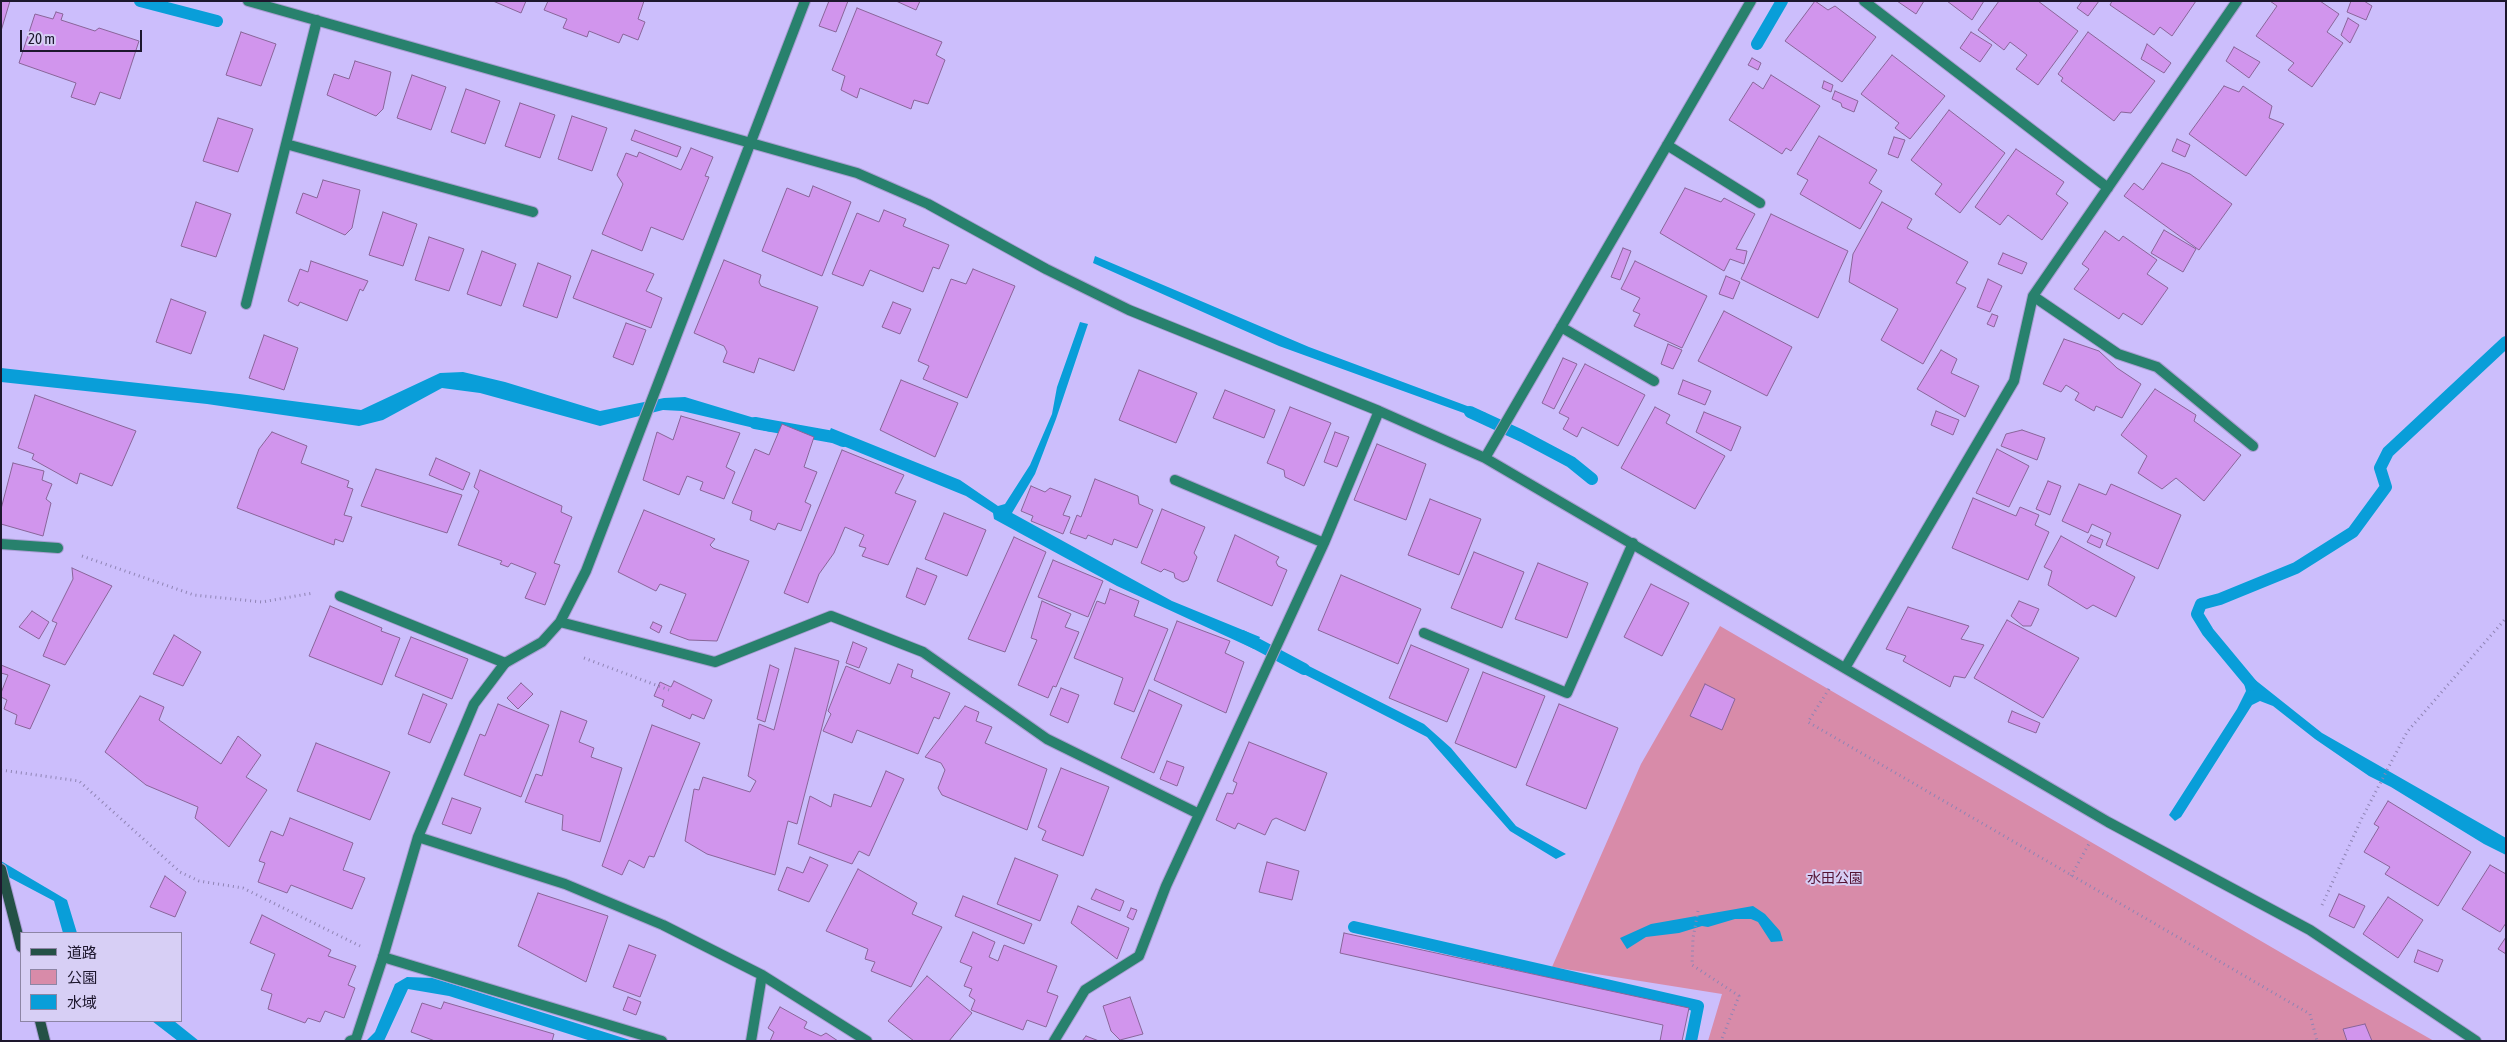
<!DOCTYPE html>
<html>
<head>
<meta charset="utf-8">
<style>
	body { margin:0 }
	#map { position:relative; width:2507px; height:1042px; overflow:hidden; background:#ccbefc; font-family:"Asap Condensed","Noto Sans JP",sans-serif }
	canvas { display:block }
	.frame { position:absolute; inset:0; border:2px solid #1d172d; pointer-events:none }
	.legend { position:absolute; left:20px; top:932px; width:162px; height:90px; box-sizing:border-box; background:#d7cff5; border:1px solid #8d85a5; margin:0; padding:6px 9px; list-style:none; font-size:15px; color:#1d172d }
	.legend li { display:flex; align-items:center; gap:10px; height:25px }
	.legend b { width:25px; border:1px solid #8d85a5 }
	.scale { position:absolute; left:20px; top:30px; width:122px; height:22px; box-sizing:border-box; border:2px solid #1d172d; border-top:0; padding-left:6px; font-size:15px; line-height:18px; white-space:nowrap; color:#1d172d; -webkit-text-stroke:4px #d7cff5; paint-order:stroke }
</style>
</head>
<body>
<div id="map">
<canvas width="2507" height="1042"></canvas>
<div class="frame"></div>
<ul class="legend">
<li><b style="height:6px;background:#245146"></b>道路</li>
<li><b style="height:14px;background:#d88ba9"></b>公園</li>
<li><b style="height:14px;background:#099ed9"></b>水域</li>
</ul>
<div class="scale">20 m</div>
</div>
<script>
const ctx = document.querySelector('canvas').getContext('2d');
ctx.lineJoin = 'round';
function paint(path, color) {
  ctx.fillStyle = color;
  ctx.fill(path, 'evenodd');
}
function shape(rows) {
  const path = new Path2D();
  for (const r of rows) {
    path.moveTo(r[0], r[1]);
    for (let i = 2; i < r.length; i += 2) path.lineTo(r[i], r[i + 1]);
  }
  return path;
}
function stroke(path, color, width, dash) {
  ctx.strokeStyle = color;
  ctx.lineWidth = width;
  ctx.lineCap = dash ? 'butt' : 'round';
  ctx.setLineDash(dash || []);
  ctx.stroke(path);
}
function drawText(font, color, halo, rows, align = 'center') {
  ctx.font = font + ' "Asap Condensed","Noto Sans JP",sans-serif';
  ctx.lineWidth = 4;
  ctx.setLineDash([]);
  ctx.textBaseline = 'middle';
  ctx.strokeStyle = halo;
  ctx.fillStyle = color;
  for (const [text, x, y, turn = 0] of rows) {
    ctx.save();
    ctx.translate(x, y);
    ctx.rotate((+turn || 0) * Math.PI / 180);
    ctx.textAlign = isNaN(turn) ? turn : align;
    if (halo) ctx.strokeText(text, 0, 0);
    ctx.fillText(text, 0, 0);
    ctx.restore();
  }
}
const green = shape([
	[1720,626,2376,1008,2434,1041,1708,1041,1722,994,1552,967,1641,764]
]);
const water = shape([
	[1095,256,1309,347,1486,413,1483,420,1279,346,1093,263],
	[1080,322,1088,324,1056,419,1035,474,1012,513,1172,601,1260,637,1254,649,1117,586,994,519,993,513,966,496,826,439,831,428,960,480,998,506,1005,504,1030,465,1052,414,1057,387],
	[1,368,239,394,361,410,440,373,463,372,505,382,600,411,664,398,685,397,771,423,771,432,682,411,663,410,600,426,480,393,442,388,383,420,359,426,207,404,1,382],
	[1291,657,1424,724,1451,748,1516,826,1566,854,1556,859,1510,831,1427,737,1288,666],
	[2241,672,2249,675,2322,733,2506,838,2506,855,2484,844,2391,787,2369,776,2315,739,2273,706,2260,701,2252,705,2181,817,2175,821,2169,815,2237,709,2246,691],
	[1,861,67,900,77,933,63,933,54,901,1,873],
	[1753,906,1765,914,1780,931,1783,941,1771,942,1758,922,1751,919,1735,919,1708,927,1702,926,1679,933,1646,937,1627,949,1620,938,1651,924],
	[407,977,433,978,633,1041,591,1041,449,996,408,989,384,1041,366,1041,375,1032,395,984],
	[152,1021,174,1021,199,1041,178,1041]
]);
const stream = shape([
	[140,1,217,21],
	[1757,44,1782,1],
	[1470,412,1522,436,1571,462,1592,479],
	[755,423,833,437,843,441],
	[1242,636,1304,669],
	[2252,685,2208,632,2197,614,2201,604,2220,599,2296,568,2353,532,2386,487,2380,468,2388,452,2506,342],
	[1354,927,1698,1006,1691,1041]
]);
const building = shape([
	[1,1,10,1,1,31,1,1],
	[493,1,526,1,521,13,493,1],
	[548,1,644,1,638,19,645,22,638,40,623,34,619,43,589,31,587,37,563,28,567,19,544,10,548,1],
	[829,1,848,1,836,32,819,26,829,1],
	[896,1,920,1,916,10,896,1],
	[1815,1,1828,10,1835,6,1876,37,1842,82,1785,41,1815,1],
	[1897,1,1924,1,1916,14,1897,1],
	[1947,1,1984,1,1972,20,1947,1],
	[1999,1,2038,1,2078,31,2038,85,2016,69,2027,55,2010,42,2004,50,1978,30,1999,1],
	[2082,1,2099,1,2088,16,2077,8,2082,1],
	[2112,1,2196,1,2172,36,2160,27,2154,35,2110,5,2112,1],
	[2270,1,2320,1,2339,14,2327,32,2343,43,2312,87,2288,70,2294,63,2256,36,2277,6,2270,1],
	[2351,1,2364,1,2372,6,2366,20,2347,12,2351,1],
	[857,8,942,42,936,55,945,60,928,104,914,100,911,109,860,88,857,98,841,90,845,76,832,70,857,8],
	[56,12,63,14,61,20,95,31,99,28,139,41,120,99,100,92,95,105,71,97,76,83,19,63,35,14,53,19,56,12],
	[2348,18,2359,25,2350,43,2341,35,2348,18],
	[241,32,276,44,261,86,226,75,241,32],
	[1971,32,1992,45,1980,62,1960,48,1971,32],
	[2088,32,2155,81,2131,113,2121,112,2114,121,2061,81,2063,78,2058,74,2088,32],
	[2147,44,2171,63,2164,73,2141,59,2147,44],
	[2234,47,2260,62,2249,78,2226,61,2234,47],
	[1892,55,1945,96,1910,139,1895,128,1899,123,1861,94,1892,55],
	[1752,58,1761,63,1758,70,1748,65,1752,58],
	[355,61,391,72,383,109,376,116,327,95,334,74,349,79,355,61],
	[412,75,446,87,431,130,397,118,412,75],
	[1771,75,1820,106,1791,151,1786,148,1782,154,1729,120,1753,82,1763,89,1771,75],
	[1824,81,1833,85,1831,92,1822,88,1824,81],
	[2224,86,2239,92,2243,86,2272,106,2269,118,2284,124,2246,176,2189,134,2224,86],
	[466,89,500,101,485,144,451,132,466,89],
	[1835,91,1858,101,1854,112,1842,107,1841,103,1832,99,1835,91],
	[520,103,555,115,540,158,505,146,520,103],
	[1949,110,2005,153,1960,213,1935,194,1942,184,1911,160,1949,110],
	[572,116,607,128,592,171,558,159,572,116],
	[218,118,253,129,238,172,203,161,218,118],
	[635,130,681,147,677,157,631,140,635,130],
	[1819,136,1877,170,1869,183,1882,191,1860,229,1800,194,1808,180,1797,174,1819,136],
	[1894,137,1905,140,1898,158,1888,154,1894,137],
	[2177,139,2190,145,2185,157,2172,151,2177,139],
	[691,148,713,157,705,176,709,177,683,240,651,227,642,251,602,234,623,184,617,175,626,153,637,157,639,152,681,170,691,148],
	[2016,149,2064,182,2056,194,2068,203,2042,240,2008,215,2000,225,1975,207,2016,149],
	[2162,163,2190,174,2232,204,2199,250,2124,196,2134,183,2143,190,2162,163],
	[323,180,360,190,352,228,345,235,296,213,303,193,317,198,323,180],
	[813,186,851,202,822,276,762,251,787,188,809,197,813,186],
	[1685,188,1721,202,1724,198,1755,214,1736,249,1747,251,1744,264,1730,259,1724,271,1660,233,1685,188],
	[196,202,231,214,216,257,181,246,196,202],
	[1882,202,1912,219,1907,228,1968,262,1956,283,1966,288,1923,364,1881,340,1898,309,1849,282,1853,254,1882,202],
	[884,210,906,219,903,226,949,245,939,269,933,267,923,292,870,270,863,286,832,274,857,213,879,222,884,210],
	[383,212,417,224,403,266,369,255,383,212],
	[1771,214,1848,251,1818,318,1741,279,1771,214],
	[2164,230,2196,249,2183,272,2151,253,2164,230],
	[2105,231,2119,241,2123,236,2157,260,2147,274,2168,288,2142,325,2123,313,2119,319,2074,289,2089,269,2082,264,2105,231],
	[429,237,464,249,449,291,415,280,429,237],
	[1623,248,1631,251,1620,280,1611,277,1623,248],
	[592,250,654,274,646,291,662,298,651,328,573,298,592,250],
	[482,251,516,264,501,306,467,294,482,251],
	[2003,253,2027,263,2022,274,1998,264,2003,253],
	[724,260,761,275,759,282,761,286,818,307,794,371,759,358,754,373,723,362,727,352,724,346,694,333,724,260],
	[311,261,368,281,363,291,360,289,347,321,300,302,298,306,288,301,300,269,308,272,311,261],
	[1635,261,1707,296,1682,348,1634,326,1640,314,1633,311,1640,298,1621,289,1635,261],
	[538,263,571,276,557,318,523,306,538,263],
	[973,269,1015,286,967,398,923,379,929,366,918,361,951,279,966,284,973,269],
	[1726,276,1740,282,1733,299,1719,294,1726,276],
	[1988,279,2002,286,1990,312,1977,307,1988,279],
	[171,299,206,312,191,354,156,342,171,299],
	[893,302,911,309,900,334,882,327,893,302],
	[1724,311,1792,347,1767,396,1698,361,1724,311],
	[1992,314,1998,316,1994,327,1987,324,1992,314],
	[626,323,646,330,633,365,613,357,626,323],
	[264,335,298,348,284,390,249,378,264,335],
	[2064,339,2099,351,2117,368,2141,384,2122,418,2096,406,2094,411,2075,400,2079,393,2066,385,2061,392,2043,384,2064,339],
	[1668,344,1682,350,1673,369,1661,364,1668,344],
	[1941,350,1957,359,1951,373,1979,386,1965,417,1917,389,1941,350],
	[1563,358,1577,364,1554,409,1542,403,1563,358],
	[1585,364,1645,395,1618,446,1582,427,1577,437,1563,429,1569,418,1559,413,1585,364],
	[1139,370,1197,393,1176,443,1119,420,1139,370],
	[901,380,958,403,935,457,880,430,901,380],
	[1683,380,1711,391,1705,405,1678,394,1683,380],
	[2155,389,2196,415,2194,421,2241,455,2204,501,2176,478,2162,489,2138,473,2147,456,2121,435,2155,389],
	[1225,390,1275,410,1264,438,1213,418,1225,390],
	[35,395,136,431,112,486,80,473,77,484,32,459,34,454,18,448,35,395],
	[1290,407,1331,423,1304,486,1285,477,1284,470,1267,463,1290,407],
	[1655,407,1670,415,1666,423,1725,456,1695,509,1621,468,1655,407],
	[1936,411,1959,420,1953,435,1931,425,1936,411],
	[1704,412,1741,427,1731,451,1696,432,1704,412],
	[681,416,740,433,726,467,735,472,724,499,700,490,703,482,687,476,679,495,643,480,657,432,673,440,681,416],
	[782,424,814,437,804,467,817,472,805,502,811,505,801,531,778,523,775,530,750,520,752,511,732,503,755,449,769,455,782,424],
	[2022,430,2045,438,2037,460,2001,446,2006,434,2022,430],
	[272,432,307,446,301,463,349,481,347,487,353,489,344,515,352,517,343,542,335,539,334,545,237,508,259,449,272,432],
	[1335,432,1349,437,1337,467,1324,462,1335,432],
	[1377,444,1426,464,1406,520,1354,500,1377,444],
	[1997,449,2029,466,2009,507,1976,493,1997,449],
	[842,450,904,475,895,493,916,501,888,565,862,556,866,548,859,546,864,535,845,527,834,553,819,574,808,603,784,593,842,450],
	[436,458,470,473,463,490,429,475,436,458],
	[13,463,44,471,42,480,52,484,46,499,51,503,43,536,1,524,1,509,13,463],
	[376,469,462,495,447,533,361,506,376,469],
	[480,470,562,506,561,512,572,517,554,563,560,565,545,605,525,598,536,573,511,563,508,567,500,564,502,561,458,545,479,491,474,487,480,470],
	[1095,479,1138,496,1139,504,1153,510,1137,548,1114,539,1112,545,1088,535,1086,539,1070,533,1077,515,1081,517,1095,479],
	[2048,481,2061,486,2050,515,2036,509,2048,481],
	[2079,484,2106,495,2111,484,2181,515,2158,569,2106,545,2111,533,2092,524,2088,533,2062,521,2079,484],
	[1031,486,1045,492,1050,488,1071,496,1063,515,1070,517,1063,534,1031,521,1033,516,1021,511,1031,486],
	[1973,498,2016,516,2020,507,2039,515,2035,525,2049,532,2028,580,1952,548,1973,498],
	[1430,499,1481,519,1459,575,1408,555,1430,499],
	[1162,509,1205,527,1194,553,1197,557,1188,580,1183,582,1175,578,1174,573,1164,569,1161,572,1141,563,1162,509],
	[644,510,715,539,710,545,713,548,749,561,717,641,689,640,670,633,686,594,660,584,656,591,618,572,644,510],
	[944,513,986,530,967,576,925,559,944,513],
	[1235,535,1279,557,1276,562,1278,566,1287,570,1272,606,1217,581,1235,535],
	[2091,535,2103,540,2100,548,2087,542,2091,535],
	[2061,536,2135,577,2116,617,2093,605,2087,609,2048,585,2052,571,2044,567,2061,536],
	[1014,537,1046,552,1005,652,968,639,1014,537],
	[1474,552,1524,572,1502,628,1451,608,1474,552],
	[1053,560,1103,581,1088,617,1038,597,1053,560],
	[1538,563,1588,583,1567,638,1515,619,1538,563],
	[72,568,112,586,65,665,43,656,57,623,52,621,73,579,72,568],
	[917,568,937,576,925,605,906,597,917,568],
	[1341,575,1421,609,1398,664,1318,630,1341,575],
	[1651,584,1689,603,1662,656,1624,637,1651,584],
	[1110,589,1139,601,1134,616,1168,629,1134,712,1114,704,1123,678,1074,658,1097,601,1105,604,1110,589],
	[1042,601,1071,614,1065,627,1079,632,1056,687,1053,686,1048,698,1018,685,1037,640,1031,638,1042,601],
	[2019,601,2039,609,2031,626,2023,626,2011,616,2019,601],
	[330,606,382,628,381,631,400,638,382,685,309,656,330,606],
	[1908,607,1969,626,1961,639,1984,645,1965,678,1954,676,1950,687,1903,661,1906,656,1886,649,1908,607],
	[32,611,49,622,39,639,19,627,32,611],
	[2007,620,2079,658,2043,718,1974,678,2007,620],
	[1177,621,1230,641,1225,653,1244,662,1226,713,1154,680,1177,621],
	[653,622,662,626,659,633,650,628,653,622],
	[174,635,201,652,183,686,153,674,174,635],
	[411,637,468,659,452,699,395,676,411,637],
	[853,642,867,648,859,668,846,663,853,642],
	[1411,645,1469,669,1447,722,1389,698,1411,645],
	[795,648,839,661,797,824,788,821,775,875,707,854,685,841,694,789,699,790,703,777,750,792,756,781,748,776,759,724,774,730,795,648],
	[898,664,913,670,911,677,950,693,939,719,934,717,918,754,857,730,852,743,823,731,831,714,828,711,846,666,890,684,898,664],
	[1,665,50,685,30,729,15,724,17,715,4,709,7,700,1,697,1,693,8,675,1,673,1,665],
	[770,665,779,669,765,722,757,719,770,665],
	[1483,672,1545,696,1516,768,1455,743,1483,672],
	[674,681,712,700,704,719,692,714,690,719,662,706,664,700,654,696,660,682,671,687,674,681],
	[521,683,533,694,518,709,507,698,521,683],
	[1705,684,1735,699,1722,730,1690,716,1705,684],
	[1061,688,1079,695,1068,723,1050,715,1061,688],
	[1149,690,1182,705,1154,773,1121,758,1149,690],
	[423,694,447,704,430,743,408,734,423,694],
	[140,696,164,707,159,720,221,764,238,736,261,755,246,777,267,790,229,847,195,818,198,807,146,785,105,752,140,696],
	[498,704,549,725,521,797,464,775,480,734,485,736,498,704],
	[1559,704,1618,728,1586,809,1526,785,1559,704],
	[965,706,979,712,976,721,992,727,985,743,1047,769,1027,830,942,795,938,788,945,770,941,763,925,757,965,706],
	[561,711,587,721,579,742,594,748,591,757,622,768,600,842,562,830,563,815,525,802,536,774,542,776,561,711],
	[2012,711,2040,723,2036,733,2008,722,2012,711],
	[652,725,700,743,654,857,649,856,644,868,629,860,622,875,602,866,652,725],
	[1249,742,1327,773,1305,831,1276,818,1272,820,1265,835,1238,823,1235,829,1216,820,1227,793,1233,794,1237,783,1233,781,1249,742],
	[316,743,390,772,370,820,297,791,316,743],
	[1167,761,1184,767,1177,786,1160,779,1167,761],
	[1061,768,1109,787,1083,856,1042,840,1046,831,1038,827,1061,768],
	[886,771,904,779,869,856,859,851,852,864,798,844,810,796,831,807,834,794,871,807,886,771],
	[452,798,481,808,471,834,442,824,452,798],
	[2388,801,2471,852,2438,906,2385,874,2390,867,2364,852,2379,827,2374,824,2388,801],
	[290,818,353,843,343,870,365,878,352,909,291,885,287,893,258,882,265,863,259,861,271,831,283,836,290,818],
	[810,857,828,865,809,902,778,890,787,867,803,873,810,857],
	[1015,858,1058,875,1040,921,997,904,1015,858],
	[1267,862,1299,871,1292,900,1259,892,1267,862],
	[2490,865,2506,874,2506,923,2500,932,2462,909,2490,865],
	[858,869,917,903,912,914,942,927,911,987,871,971,875,962,865,959,868,949,826,931,858,869],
	[165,876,186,892,175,917,150,907,165,876],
	[1096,889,1124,901,1120,911,1091,899,1096,889],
	[538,893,608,916,586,982,518,946,538,893],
	[2339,894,2365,906,2354,928,2329,916,2339,894],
	[963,896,1032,924,1024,944,955,916,963,896],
	[2388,897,2423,920,2398,958,2363,934,2388,897],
	[1078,906,1129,928,1117,959,1071,923,1078,906],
	[1131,908,1137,910,1133,920,1127,917,1131,908],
	[262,915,331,950,328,956,356,966,348,985,355,988,344,1018,325,1011,320,1022,308,1018,305,1023,268,1009,272,994,261,990,275,954,250,943,262,915],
	[973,932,995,942,989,957,998,961,1004,945,1057,966,1047,992,1058,996,1046,1027,1027,1020,1023,1030,971,1010,975,1000,969,996,972,989,964,986,972,967,960,962,973,932],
	[1344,933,1689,1008,1682,1041,1660,1041,1663,1025,1340,953,1344,933],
	[2506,937,2506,954,2498,949,2506,937],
	[629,945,656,955,640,997,613,987,629,945],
	[2418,950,2443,960,2438,972,2414,962,2418,950],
	[927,976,972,1013,949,1041,914,1041,888,1021,927,976],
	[628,997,641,1002,636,1015,623,1010,628,997],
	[1130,997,1143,1034,1120,1040,1111,1031,1103,1006,1130,997],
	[444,1002,554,1034,552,1041,435,1041,411,1032,422,1003,441,1009,444,1002],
	[780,1007,807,1022,804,1028,821,1036,826,1033,838,1041,770,1041,774,1032,768,1028,780,1007],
	[2365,1024,2372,1041,2347,1041,2343,1029,2365,1024],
	[1086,1036,1099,1041,1082,1041,1086,1036]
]);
const path = shape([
	[82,556,194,595,262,602,313,593],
	[584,658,669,690],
	[1829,689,1808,722,2310,1014,2317,1041],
	[1,770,79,781,180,872,199,881,243,888,360,946],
	[2071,876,2090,842],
	[2322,905,2362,818,2407,732,2506,618],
	[1698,911,1693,938,1692,965,1739,996,1721,1041]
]);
const service = shape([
	[1,544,58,548],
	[340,596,505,663],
	[1424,633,1567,693,1633,543],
	[383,957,662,1041]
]);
const minor = shape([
	[248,1,857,173,928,204,1046,269,1129,310,1379,411,1485,458,2108,822,2310,930,2476,1041],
	[1864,1,2108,188],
	[286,144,533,212],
	[1667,145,1760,203],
	[2033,296,2118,354,2157,367,2253,446],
	[246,304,317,20],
	[1561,327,1654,381],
	[1485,458,1751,1],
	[1175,480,1324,543],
	[560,622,715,662,831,616,923,652,1047,739,1199,814],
	[1845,668,2014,381,2033,296,2237,1],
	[418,837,565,884,663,925,762,975,867,1041],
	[350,1041,356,1039,383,957,418,837,474,704,505,663,542,642,560,622,586,571,805,1],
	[751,1041,762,975],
	[1054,1041,1085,990,1139,956,1166,886,1324,543,1379,411]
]);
const secondary = shape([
	[1,869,21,947],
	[40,1021,45,1041]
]);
const parkNames = [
	["水田公園",1835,879]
];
paint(green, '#d88ba9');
paint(water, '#099ed9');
stroke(stream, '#099ed9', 12);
paint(building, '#d195ed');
stroke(building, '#896599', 1);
stroke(service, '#a99dd3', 12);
stroke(minor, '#a99dd3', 12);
stroke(secondary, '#a99dd3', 12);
stroke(path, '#8f84b4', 3, [1, 4]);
stroke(service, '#28816d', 10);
stroke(minor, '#28816d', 10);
stroke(secondary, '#245146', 10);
drawText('14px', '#541333', '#d7cff5', parkNames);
</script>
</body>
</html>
